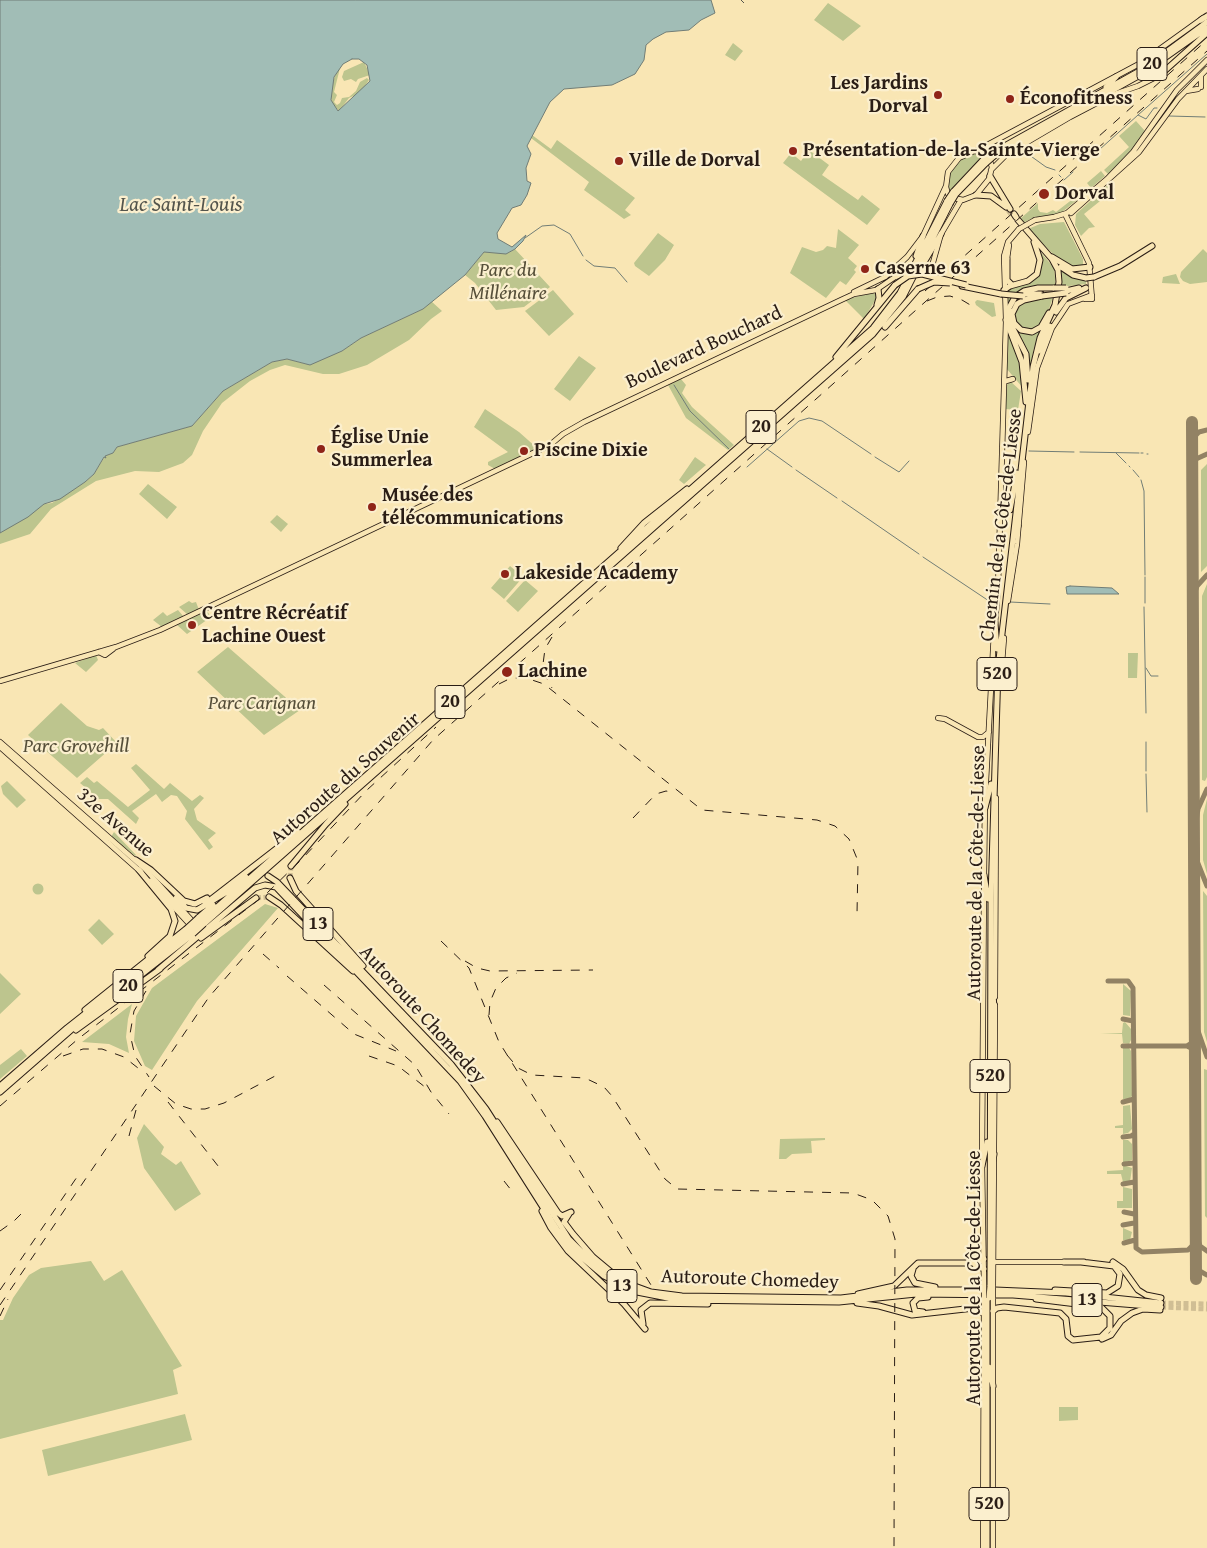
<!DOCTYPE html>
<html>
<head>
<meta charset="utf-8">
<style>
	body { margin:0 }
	canvas { display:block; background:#f9e6b4 }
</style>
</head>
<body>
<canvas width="1207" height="1548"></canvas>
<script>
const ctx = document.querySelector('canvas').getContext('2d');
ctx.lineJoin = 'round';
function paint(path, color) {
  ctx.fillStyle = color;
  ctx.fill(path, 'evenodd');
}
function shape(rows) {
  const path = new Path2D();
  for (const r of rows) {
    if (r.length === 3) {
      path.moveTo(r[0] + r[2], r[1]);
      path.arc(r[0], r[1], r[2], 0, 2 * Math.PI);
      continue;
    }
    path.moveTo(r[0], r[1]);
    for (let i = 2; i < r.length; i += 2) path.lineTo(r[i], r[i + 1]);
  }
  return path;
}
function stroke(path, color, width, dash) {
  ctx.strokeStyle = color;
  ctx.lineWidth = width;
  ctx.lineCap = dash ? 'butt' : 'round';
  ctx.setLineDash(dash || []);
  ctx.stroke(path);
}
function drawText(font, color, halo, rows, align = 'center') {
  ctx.font = font + ' "Gentium Book Plus",serif';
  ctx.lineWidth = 4.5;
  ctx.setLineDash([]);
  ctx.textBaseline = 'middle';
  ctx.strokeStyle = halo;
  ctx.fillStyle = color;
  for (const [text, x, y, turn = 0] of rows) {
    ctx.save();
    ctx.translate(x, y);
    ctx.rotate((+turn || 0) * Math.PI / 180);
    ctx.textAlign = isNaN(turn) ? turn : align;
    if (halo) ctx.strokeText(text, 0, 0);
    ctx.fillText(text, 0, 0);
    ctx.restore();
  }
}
const green = shape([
	[828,3,861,26,843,41,814,20],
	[733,43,743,51,735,61,725,55],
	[364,62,370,75,358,79,356,82,351,79,344,81,342,77,344,71],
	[340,68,334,92,337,95,334,102,337,105,340,103,342,98,349,97,356,91,360,82,367,78,369,80,360,93,349,98,339,111,332,103,330,91,336,73],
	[1136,121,1145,131,1133,150,1108,174,1104,170,1129,147,1119,136],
	[532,135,551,149,557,140,635,198,625,210,631,215,624,219,584,190,589,182,531,138],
	[809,150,829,165,822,175,858,200,862,195,880,209,867,225,783,163,791,153,801,161],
	[974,153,984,156,967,172,950,193,947,186,951,170,960,159],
	[1101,171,1105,176,1091,188,1087,183],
	[1109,184,1115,189,1084,214,1095,227,1089,228,1081,236,1075,225,1076,214],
	[1087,188,1089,190,1061,213,1031,219,1023,223,1020,219,1038,203,1038,209,1040,212,1047,213,1053,210,1056,212],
	[1064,222,1083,259,1083,265,1073,268,1057,258,1028,229,1040,224],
	[838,229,859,245,848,258,857,266,854,270,856,272,846,285,840,281,826,298,790,273,802,247,816,252,823,250,827,246,836,248],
	[658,233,674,245,665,260,649,276,635,266,634,263],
	[515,249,550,287,524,307,496,310,475,283,465,275,484,252,508,253],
	[1203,249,1207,253,1207,282,1190,284,1183,281,1180,277,1181,272],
	[1039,250,1054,268,1056,287,1022,290,1007,310,1008,289,1038,274],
	[1058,266,1086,279,1086,284,1060,287],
	[1176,274,1180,284,1162,283,1163,277],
	[553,290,574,314,549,336,525,311],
	[870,293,876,294,877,297,864,319,845,300],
	[1016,297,1023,298,1011,314,1020,331,1042,329,1034,348,1030,367,1010,321,1010,311],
	[1053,297,1047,315,1038,328,1026,331,1016,325,1013,315,1017,306,1026,301],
	[977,300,994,303,996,316,992,317,976,305,975,302],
	[431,301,442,311,431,319,409,340,367,365,339,374,323,374,285,365,270,370,250,381,222,403,203,431,192,455,183,463,159,472,135,471,96,481,51,509,30,534,0,544,0,533,44,504,52,503,85,482,94,474,105,456,113,453,117,447,192,426,223,391,272,362,287,359,306,364,342,351,361,338,423,309],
	[1007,329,1021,363,1023,388,1006,368],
	[579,356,596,368,570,401,554,389],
	[681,379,686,385,682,393,692,407,734,445,728,450,686,418,668,385],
	[1010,381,1021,391,1018,410,1005,409,1007,385],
	[485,409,519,432,537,448,495,469,488,465,488,462,508,452,474,427],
	[695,457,706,465,684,484,679,480],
	[1207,464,1207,566,1201,572,1201,470],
	[148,484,177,507,167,519,139,494],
	[1003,493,1011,494,1009,509,1003,511],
	[277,515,288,524,281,532,270,522],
	[510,566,523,577,504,599,491,588],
	[525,580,538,591,518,612,506,601],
	[1207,584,1207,777,1205,781,1202,780,1202,596],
	[189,601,192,603,196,602,199,610,188,615,179,607],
	[178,610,184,617,162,627,153,620,163,612,167,616],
	[207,611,211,617,187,634,177,625],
	[228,647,300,710,264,735,197,672],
	[1128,653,1138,653,1137,678,1128,678],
	[96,655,98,660,86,672,75,663],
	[61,703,87,726,99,730,103,728,117,743,77,778,28,735],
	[136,764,164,789,170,783,192,801,200,795,204,798,194,809,197,820,216,833,208,840,213,847,209,850,185,819,187,811,177,796,171,795,162,802,156,794,132,811,139,818,136,824,108,799,99,799,80,783,87,777,94,783,97,781,128,807,150,790,131,768],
	[7,781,26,800,17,808,3,794,1,786],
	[1207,799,1207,874,1203,860,1203,815],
	[114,832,136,855,135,856,111,837],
	[38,889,5.5],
	[1203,891,1207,896,1207,1042,1204,1032],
	[265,904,278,908,197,1001,152,1070,145,1066,134,1041,136,1016,152,988],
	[99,919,114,934,102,945,88,930],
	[0,973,21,994,0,1014],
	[1123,984,1131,991,1130,1016,1123,1015],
	[132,1004,128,1019,126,1037,129,1053,109,1044,82,1042],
	[1125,1022,1131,1029,1131,1040,1129,1044,1123,1043,1122,1034,1100,1034,1122,1033,1123,1023],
	[1123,1048,1129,1048,1131,1051,1132,1096,1129,1099,1123,1099],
	[21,1049,27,1056,0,1079,0,1065],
	[1204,1069,1207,1070,1207,1218,1205,1216],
	[1130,1105,1132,1129,1128,1133,1123,1134,1123,1128,1115,1128,1115,1126,1123,1125,1123,1106],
	[144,1124,164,1147,161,1154,176,1165,181,1161,201,1194,175,1211,144,1168,137,1138],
	[825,1138,825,1140,811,1141,812,1153,792,1154,786,1159,779,1159,780,1139],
	[1123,1140,1128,1140,1132,1144,1132,1160,1126,1162,1123,1162],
	[1123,1165,1132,1168,1130,1182,1123,1182,1121,1174,1107,1174,1107,1171,1123,1170],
	[1123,1187,1132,1189,1132,1208,1117,1208,1117,1201,1123,1201],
	[1123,1228,1132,1232,1130,1240,1123,1240],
	[91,1261,104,1281,122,1270,182,1366,173,1370,178,1394,0,1439,0,1320,3,1320,13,1298,29,1275,41,1268],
	[1059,1407,1078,1407,1078,1420,1059,1421],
	[185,1414,192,1440,48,1476,42,1450]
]);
const water = shape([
	[0,0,711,0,715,13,701,20,689,30,666,32,653,39,646,45,644,60,635,74,612,85,564,89,550,102,527,146,531,154,526,168,527,181,531,183,527,195,521,205,512,208,497,233,498,239,512,247,526,235,523,241,515,249,506,254,484,252,465,275,423,309,361,338,342,351,310,365,287,359,272,362,223,391,192,426,117,447,113,453,105,456,106,458,104,457,94,474,85,482,60,499,44,504,28,517,0,533,0,0],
	[352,59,359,59,367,65,370,81,338,111,331,100,334,77,343,64,352,59],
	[1070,586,1112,588,1119,594,1067,594,1066,587,1070,586]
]);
const stream = shape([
	[1138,115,1207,54],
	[1169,116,1205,117],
	[1021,149,1046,167,1055,170],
	[1090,158,1138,115,1146,119,1154,108,1157,108],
	[1059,175,1061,177],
	[1064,180,1073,172],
	[525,238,542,226,554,225,570,234,583,256],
	[586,260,594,266,615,268,627,282],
	[674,385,690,411,729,449],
	[767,449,792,467],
	[1029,451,1074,452],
	[1080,452,1139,453],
	[1116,453,1126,463],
	[1141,453,1143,453],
	[1147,454,1148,454],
	[875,457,899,472,909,461],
	[1129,466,1130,467],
	[747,467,799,421,809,418,822,421,871,454],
	[796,470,837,498],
	[1133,470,1139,477],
	[1141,480,1144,491,1145,575],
	[842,501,919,554],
	[923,557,989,601,995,601],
	[1010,602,1050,604],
	[1145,603,1145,577],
	[1144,607,1146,713],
	[1146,668,1151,676,1158,676],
	[1146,742,1146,771],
	[1146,774,1147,812]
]);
const ferry = shape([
	[741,0,744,3]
]);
const taxiway = shape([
	[1192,462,1194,437,1199,432,1207,430],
	[1192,473,1196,459,1207,454],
	[1193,598,1197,586,1207,575],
	[1207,789,1198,809,1194,834,1197,861,1207,886],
	[1108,981,1128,981,1133,988,1136,1248,1142,1252,1188,1250,1195,1243,1196,1218],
	[1195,992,1197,1028,1207,1057],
	[1123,1019,1133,1021],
	[1123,1046,1187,1046,1192,1043,1195,1037],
	[1187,1046,1193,1049,1195,1055],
	[1123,1102,1134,1099],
	[1123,1137,1131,1136,1134,1134],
	[1124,1164,1134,1163],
	[1123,1184,1134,1182],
	[1124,1212,1134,1214],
	[1123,1225,1134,1223],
	[1197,1238,1200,1246,1207,1251],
	[1124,1243,1135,1240],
	[1196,1254,1198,1270,1207,1275]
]);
const runway = shape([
	[1192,422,1196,1279]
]);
const highwayTunnel = shape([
	[1008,210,1012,216],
	[290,878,291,866],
	[256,898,269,897],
	[1161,1303,1207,1304],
	[1161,1307,1207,1309]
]);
const major = shape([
	[1201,87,1201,76],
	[1186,91,1198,89],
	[974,151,983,152,989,158,992,167,989,179,976,195,963,200,954,198,948,194,946,187,948,172,959,158,974,151],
	[976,151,1139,64,1203,18],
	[991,170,1007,154,1070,117,1112,95,1138,86,1160,75],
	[1071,213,1139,152,1178,99,1207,69],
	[1065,214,1089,263,1092,299,1085,299],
	[1035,220,1054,217,1067,213,1107,179,1133,152,1177,90,1207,60],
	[1007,259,1009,245],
	[923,270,932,266,941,234,961,200],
	[854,292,885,277,907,257,923,236,946,186],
	[1006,381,1013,379],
	[1028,432,1037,368,1052,328,1068,304,1092,295],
	[563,434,584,422,841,300,854,294,876,290,895,277,905,274],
	[1008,601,1017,544,1024,462],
	[995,624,998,588,1006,320,1004,256,1008,242,1019,229],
	[99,652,105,655,113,649],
	[0,681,116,647,160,630,550,445,563,434],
	[1000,688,1004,638],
	[938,718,945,719,978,737,983,737,989,732],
	[0,742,145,869,195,924],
	[0,747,141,872],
	[984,876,985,800,994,632],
	[150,881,192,927],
	[995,997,996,798],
	[982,1156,984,884],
	[982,1164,984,1286],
	[993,1262,1064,1262],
	[993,1286,995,1005],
	[993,1298,993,1548],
	[983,1548,984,1298]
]);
const highway = shape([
	[1201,20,1207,16],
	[1160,75,1207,33],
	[1106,87,1116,77],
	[992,153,1143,69,1207,22],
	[994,156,1142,74,1207,28],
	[990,176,1010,209],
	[953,192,983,160],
	[956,194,986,163],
	[976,195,991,196,1006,207],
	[1014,214,1016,217],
	[916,256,923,236],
	[1052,257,1072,269,1090,267],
	[1007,259,1007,280,1012,285],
	[1061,267,1073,275,1086,278],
	[920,269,941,234],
	[1094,277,1120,266,1152,246],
	[962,286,1001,294],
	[1004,290,1010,286,1028,281,1037,274,1040,260,1034,242],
	[1066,291,1079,288],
	[1024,294,1041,294],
	[1042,296,1024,300,1017,304,1012,314,1014,323,1021,330,1032,332,1041,327,1049,313],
	[877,305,879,298,878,289],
	[1056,312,1066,298,1086,288],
	[1006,320,1022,362,1026,402],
	[885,327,918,289],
	[1039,351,1050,326],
	[836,357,895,285],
	[1028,380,1026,354,1010,323,1009,308,1015,297,1024,291,1038,288,1054,288],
	[1000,513,1010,510,1017,473],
	[1015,536,1018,526],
	[621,548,644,523,687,489],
	[995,623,997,649],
	[985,808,991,784],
	[136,860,151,870,184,901,195,904,207,898],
	[291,866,326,824,345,804],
	[139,870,171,909,175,921,170,936,148,956],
	[984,875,988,899],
	[268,876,277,882,451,1064,486,1109,569,1239,593,1263,621,1281,651,1292,682,1296,841,1298,907,1290,995,1290,1066,1293,1161,1303],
	[290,878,296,891,363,966],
	[229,891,246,877],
	[269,897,281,905,353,971],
	[176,898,186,908,197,910,230,890],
	[205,904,298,832],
	[198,918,213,905],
	[201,921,873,328,900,293,947,201],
	[204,924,873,334,903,297,950,204],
	[201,938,256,898],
	[158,970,255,888,265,885,276,887,460,1081,485,1116,558,1231,573,1250,604,1276,637,1292,678,1300,839,1302,916,1294,1013,1295,1161,1307],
	[993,995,994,1007],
	[85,1010,186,929],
	[76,1030,160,969],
	[0,1086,67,1028,190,931],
	[0,1092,71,1030,193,934],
	[497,1122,558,1213,562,1216,571,1212],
	[992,1165,994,1154],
	[982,1166,987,1142],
	[542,1211,551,1228,568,1251,624,1304,645,1329],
	[569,1214,564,1222,573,1234,593,1257,617,1277],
	[1064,1262,1084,1262],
	[1113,1262,1123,1269,1138,1290,1146,1295,1161,1298],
	[975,1265,984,1269],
	[913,1269,911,1276,915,1283,935,1287],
	[990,1286,991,898,998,668,1033,367,1040,338,1055,305,1059,282,1058,270,1052,259,1018,220],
	[1055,1290,1107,1293,1118,1286,1120,1274,1114,1266,1081,1262],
	[858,1294,894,1286,918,1263,976,1263,984,1259],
	[987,1298,987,1548],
	[857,1303,879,1306,912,1315,974,1308,983,1313],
	[993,1311,997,1308,1004,1307,1060,1313,1066,1319,1068,1336,1073,1340,1101,1337,1110,1328,1110,1316,1101,1307,1036,1299],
	[923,1312,915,1311,913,1303,918,1298,928,1297],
	[643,1324,641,1310,650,1303,708,1304],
	[1102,1339,1111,1335,1121,1321,1132,1313,1143,1309,1160,1310],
	[989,1367,993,1386]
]);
const rail = shape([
	[925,291,1207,40],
	[927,301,937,297,950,296,962,300,977,309],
	[552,637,545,649,543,664,546,677,552,688],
	[499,684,509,679,523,677,544,684,702,810,817,820,835,826,849,839,858,861,857,914],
	[633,818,656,794,666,791,676,793],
	[441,941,469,968,499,1042,651,1285],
	[263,954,279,968],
	[465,961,477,968,490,971,593,970],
	[287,976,354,1034,396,1051],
	[324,985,415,1065,431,1092,449,1114],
	[146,991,134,1011,130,1034,135,1056,149,1077],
	[489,1015,490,1002,496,988,506,978,517,973],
	[507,1055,518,1068,532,1075,585,1078,604,1087,612,1096,665,1179,677,1189,853,1193,872,1200,888,1216,895,1239,894,1548],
	[63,1056,83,1049,102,1049,124,1057,138,1068],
	[369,1056,398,1066,425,1087],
	[154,1086,176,1104,191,1109,205,1109,224,1103,277,1075],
	[168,1102,222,1171],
	[0,1106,78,1039,266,894,301,860,367,790,436,727],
	[129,1136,136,1110],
	[504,1181,515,1195],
	[0,1231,14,1221,24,1211],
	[0,1290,77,1177],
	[0,1305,209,997,433,740,1207,51],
	[0,1316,8,1299]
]);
const majorBridge = shape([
	[1019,229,1035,220],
	[905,274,923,270],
	[984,1286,984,1298],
	[993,1298,993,1286]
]);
const highwayBridge = shape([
	[983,160,992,153],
	[986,163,994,156],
	[947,201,953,192],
	[950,204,956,194],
	[1086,278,1094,277],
	[895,285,908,276,922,274,966,285],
	[1054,288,1066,288],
	[918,289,934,282,950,283],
	[1001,294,1023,296],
	[1042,296,1066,293],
	[186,929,198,918],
	[190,931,201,921],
	[193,934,204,924],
	[989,1298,990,1286]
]);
const markers = [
	[938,95,5,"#8f2418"],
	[1010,99,5,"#8f2418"],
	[793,151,5,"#8f2418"],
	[619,161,5,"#8f2418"],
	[1044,194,6,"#8f2418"],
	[865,269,5,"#8f2418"],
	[321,449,5,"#8f2418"],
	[524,451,5,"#8f2418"],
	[372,507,5,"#8f2418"],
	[505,574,5,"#8f2418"],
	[192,625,5,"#8f2418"],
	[507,672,6,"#8f2418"]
];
const shields = [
	[1152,64,30],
	[761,427,30],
	[997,674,40],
	[450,702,30],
	[318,924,30],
	[128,986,30],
	[990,1076,40],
	[622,1286,30],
	[1087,1300,30],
	[989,1504,40]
];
const shieldNames = [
	["20",1152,64],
	["20",761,427],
	["520",997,674],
	["20",450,702],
	["13",318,924],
	["20",128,986],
	["520",990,1076],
	["13",622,1286],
	["13",1087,1300],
	["520",989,1504]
];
const poiNames = [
	["Les Jardins",928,84,"right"],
	["Dorval",928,107,"right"],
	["Éconofitness",1020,99],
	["Présentation-de-la-Sainte-Vierge",803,151],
	["Ville de Dorval",629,161],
	["Dorval",1055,194],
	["Caserne 63",875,269],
	["Église Unie",331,438],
	["Summerlea",331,461],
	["Piscine Dixie",534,451],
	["Musée des",382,496],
	["télécommunications",382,519],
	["Lakeside Academy",515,574],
	["Centre Récréatif",202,614],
	["Lachine Ouest",202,637],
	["Lachine",518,672]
];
const parkNames = [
	["Parc du",508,271],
	["Millénaire",508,294],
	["Parc Carignan",262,704],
	["Parc Grovehill",76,747]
];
const streetNames = [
	["Boulevard Bouchard",704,348,-25],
	["Chemin de la Côte-de-Liesse",1002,525,-83],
	["Autoroute du Souvenir",346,779,-41],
	["32e Avenue",115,823,41],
	["Autoroute de la Côte-de-Liesse",977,873,-89],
	["Autoroute Chomedey",422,1015,48],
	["Autoroute de la Côte-de-Liesse",975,1278,-90],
	["Autoroute Chomedey",750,1280,2]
];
const waterNames = [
	["Lac Saint-Louis",181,206]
];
paint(green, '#bdc58e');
paint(water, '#a1bdb6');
stroke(water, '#717d76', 1);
stroke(stream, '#717d76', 1);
stroke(ferry, '#54554d', 1, [6, 5]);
stroke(taxiway, '#928264', 5);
stroke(runway, '#928264', 12);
stroke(highwayTunnel, '#d0be94', 5, [5, 2.5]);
stroke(major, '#2a1d15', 6);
stroke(highway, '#2a1d15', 7);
stroke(major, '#f9e6b4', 4.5);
stroke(highway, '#f9e6b4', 5);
stroke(rail, '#2a1d15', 1, [9, 9]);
stroke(majorBridge, '#2a1d15', 6, []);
stroke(highwayBridge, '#2a1d15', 7, []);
stroke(majorBridge, '#f9e6b4', 4.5);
stroke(highwayBridge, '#f9e6b4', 5);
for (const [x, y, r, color] of markers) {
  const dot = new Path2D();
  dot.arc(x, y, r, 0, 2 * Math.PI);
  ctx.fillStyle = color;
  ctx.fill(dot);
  stroke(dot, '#fbefce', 2);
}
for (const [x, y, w] of shields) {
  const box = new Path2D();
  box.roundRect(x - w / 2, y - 16.5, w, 33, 4);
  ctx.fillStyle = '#fbefce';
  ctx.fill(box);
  stroke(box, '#2a1d15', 1);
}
drawText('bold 19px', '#2a1d15', null, shieldNames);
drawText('bold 20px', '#2a1d15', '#fbefce', poiNames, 'left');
drawText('italic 20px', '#564f39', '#fbefce', parkNames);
drawText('20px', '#2a1d15', '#fbefce', streetNames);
drawText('italic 21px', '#54554d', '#fbefce', waterNames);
</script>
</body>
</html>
